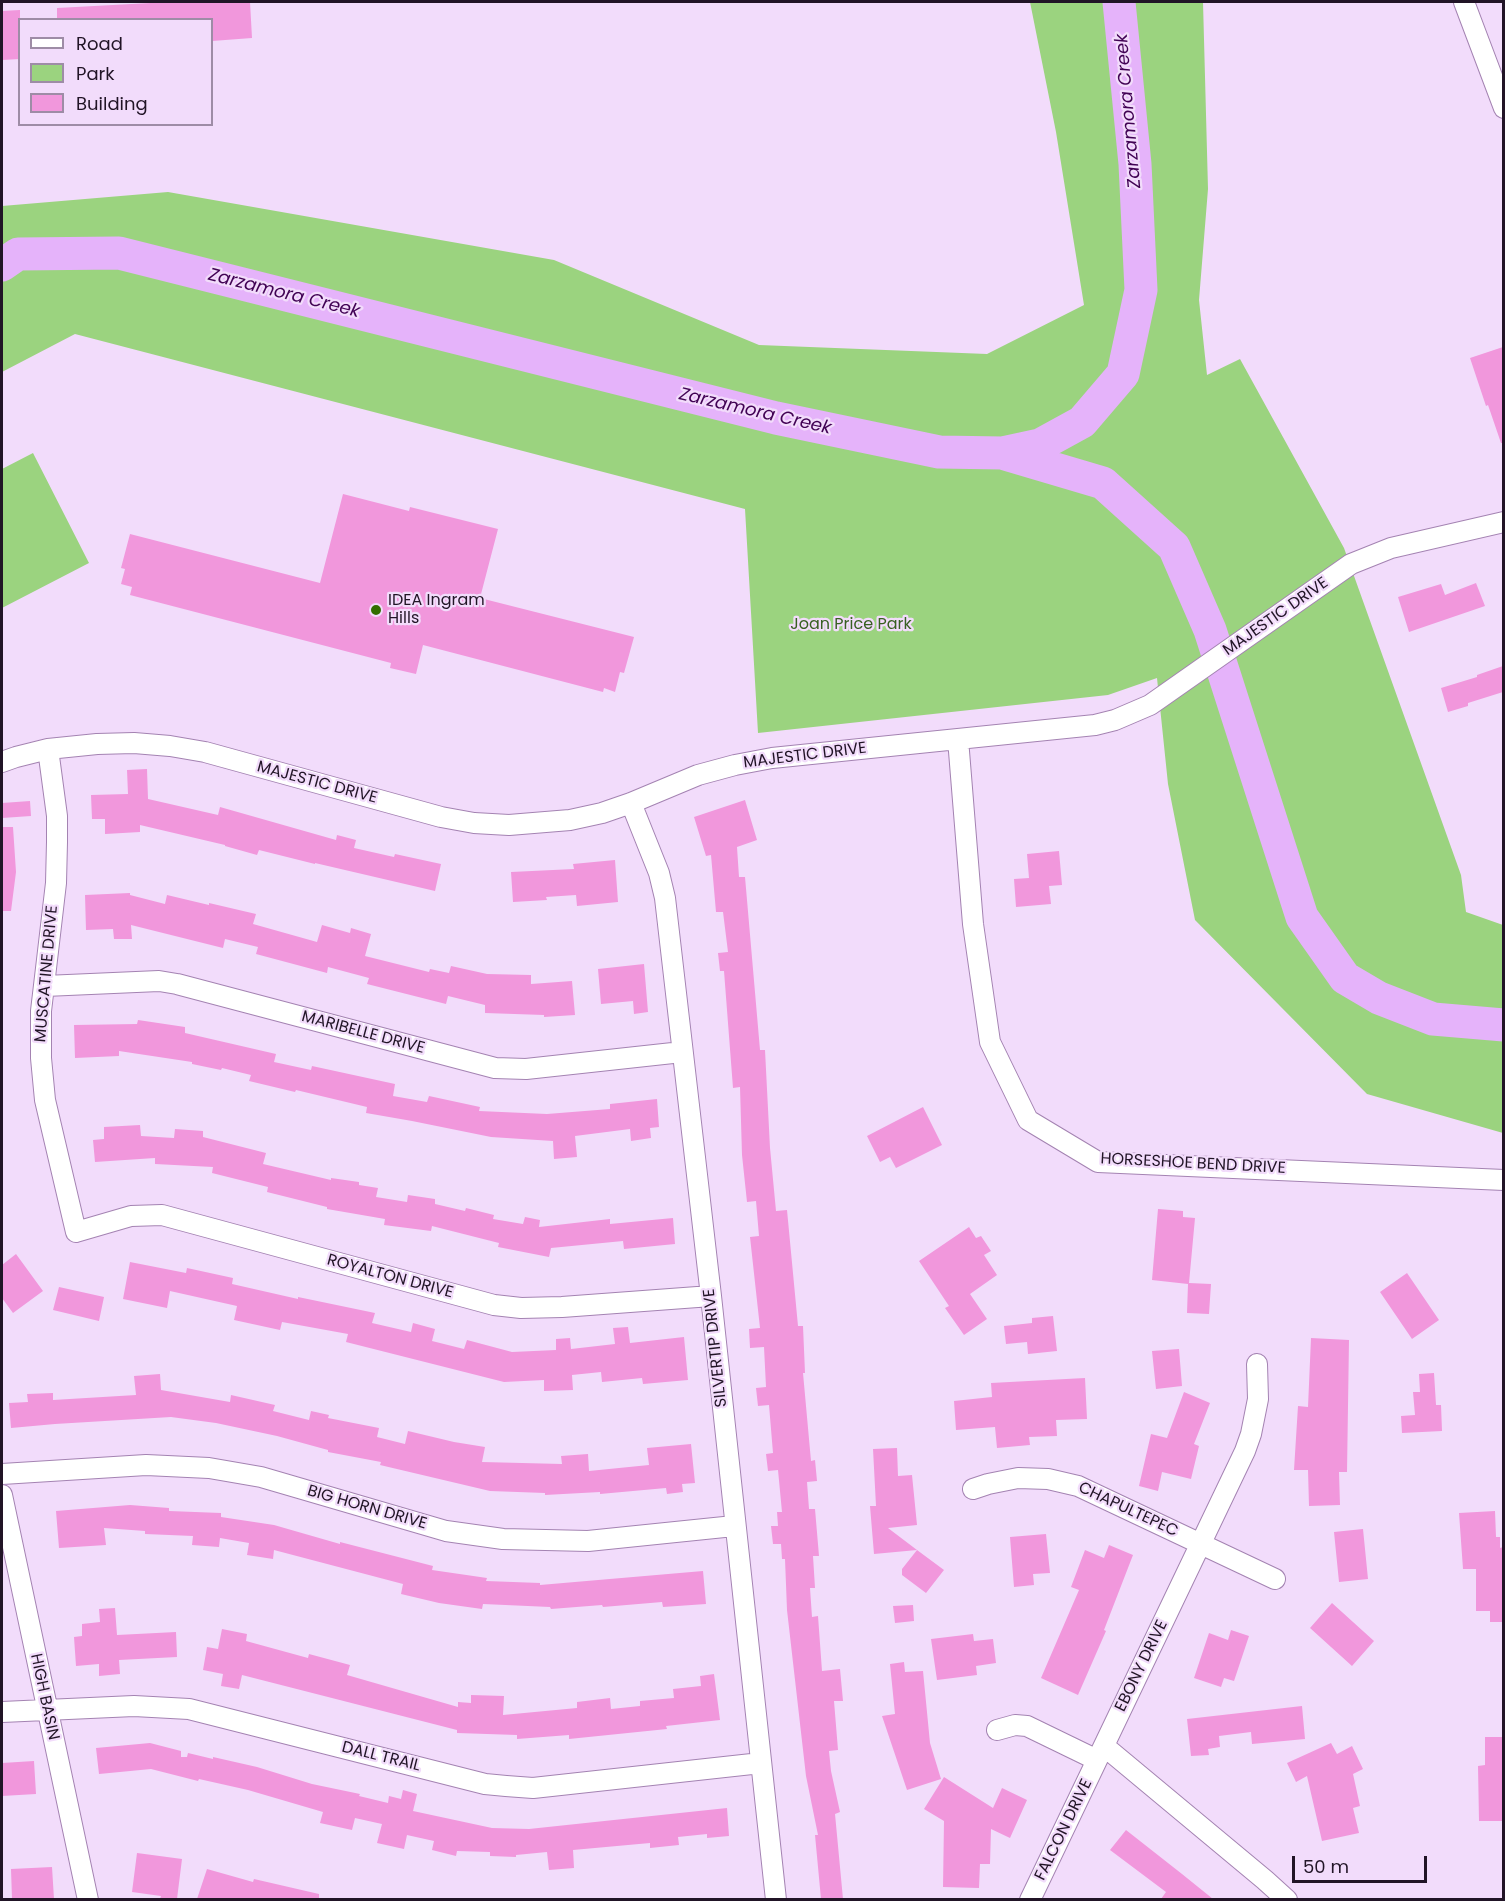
<!DOCTYPE html>
<html>
<head>
<meta charset="utf-8">
<style>
	body { margin:0 }
	#map { position:relative; width:1505px; height:1901px; overflow:hidden; background:#f2dcfb; font-family:Poppins,sans-serif }
	canvas { display:block }
	.frame { position:absolute; inset:0; border:3px solid #211426; pointer-events:none }
	.legend { position:absolute; left:18px; top:18px; width:195px; height:108px; box-sizing:border-box; background:#f2dcfb; border:2px solid #9e8ca6; margin:0; padding:8px 10px; list-style:none; font-size:18px; color:#211426 }
	.legend li { display:flex; align-items:center; gap:12px; height:30px }
	.legend b { width:30px; border:2px solid #9e8ca6 }
	.scale { position:absolute; left:1292px; top:1856px; width:135px; height:27px; box-sizing:border-box; border:3px solid #211426; border-top:0; padding-left:8px; font-size:18px; line-height:21px; white-space:nowrap; color:#211426; -webkit-text-stroke:4px #f2dcfb; paint-order:stroke }
</style>
</head>
<body>
<div id="map">
<canvas width="1505" height="1901"></canvas>
<div class="frame"></div>
<ul class="legend">
<li><b style="height:8px;background:#fff"></b>Road</li>
<li><b style="height:16px;background:#9bd37f"></b>Park</li>
<li><b style="height:16px;background:#f197dc"></b>Building</li>
</ul>
<div class="scale">50 m</div>
</div>
<script>
const ctx = document.querySelector('canvas').getContext('2d');
ctx.lineJoin = 'round';
function paint(path, color) {
  ctx.fillStyle = color;
  ctx.fill(path, 'evenodd');
}
function shape(rows) {
  const path = new Path2D();
  for (const r of rows) {
    path.moveTo(r[0], r[1]);
    for (let i = 2; i < r.length; i += 2) path.lineTo(r[i], r[i + 1]);
  }
  return path;
}
function stroke(path, color, width, dash) {
  ctx.strokeStyle = color;
  ctx.lineWidth = width;
  ctx.lineCap = dash ? 'butt' : 'round';
  ctx.setLineDash(dash || []);
  ctx.stroke(path);
}
function drawText(font, color, halo, rows, align = 'center') {
  ctx.font = font + ' Poppins,sans-serif';
  ctx.lineWidth = 4.5;
  ctx.setLineDash([]);
  ctx.textBaseline = 'middle';
  ctx.strokeStyle = halo;
  ctx.fillStyle = color;
  for (const [text, x, y, turn = 0] of rows) {
    ctx.save();
    ctx.translate(x, y);
    ctx.rotate((+turn || 0) * Math.PI / 180);
    ctx.textAlign = isNaN(turn) ? turn : align;
    if (halo) ctx.strokeText(text, 0, 0);
    ctx.fillText(text, 0, 0);
    ctx.restore();
  }
}
const green = shape([
	[1030,2,1203,2,1208,189,1199,300,1207,375,1240,359,1344,548,1461,875,1466,912,1503,925,1503,1133,1367,1094,1195,920,1168,784,1157,678,1108,695,758,733,745,509,75,334,2,372,2,206,168,192,554,260,759,345,987,354,1084,305,1056,132],
	[33,453,89,563,2,608,2,469]
]);
const river = shape([
	[2,265,18,254,119,253,776,418,939,452,1003,453,1040,445,1082,422,1123,374,1141,290,1135,164,1119,2],
	[1005,454,1103,483,1174,547,1210,630,1302,917,1345,978,1379,998,1433,1019,1504,1025]
]);
const building = shape([
	[169,2,250,2,252,38,212,41,212,20,57,20,57,8],
	[20,10,20,59,2,60,2,11],
	[1503,347,1503,443,1501,443,1488,405,1486,406,1470,358],
	[343,494,409,511,410,507,498,529,480,598,634,637,624,673,620,672,615,692,604,688,603,692,423,645,416,674,390,668,391,663,130,595,132,587,121,584,125,569,121,568,130,534,320,583],
	[1476,583,1485,606,1409,632,1398,597,1441,584,1445,595],
	[1503,666,1503,692,1468,703,1468,706,1448,712,1441,688,1477,677,1477,675],
	[147,769,148,799,218,815,220,807,336,840,337,835,356,840,354,848,394,857,395,854,441,864,435,891,315,863,315,864,259,850,257,855,225,846,225,845,140,825,140,832,105,834,105,819,92,819,91,795,128,794,127,770],
	[745,800,757,840,737,847,739,877,745,877,760,1050,765,1050,770,1148,776,1211,787,1210,798,1326,803,1326,805,1373,803,1373,811,1461,815,1460,817,1481,807,1482,809,1509,815,1509,819,1556,813,1556,815,1588,810,1588,812,1617,818,1616,822,1671,840,1669,843,1701,834,1701,838,1750,829,1751,831,1771,840,1812,835,1814,843,1899,821,1899,815,1835,818,1835,806,1776,787,1610,785,1559,782,1559,781,1544,773,1544,771,1526,778,1526,777,1512,782,1512,778,1470,768,1471,766,1454,773,1453,769,1405,758,1406,756,1388,766,1387,764,1347,750,1348,749,1329,760,1328,750,1237,759,1236,756,1201,747,1202,742,1155,740,1087,733,1088,724,971,720,971,718,953,728,952,723,912,716,912,711,855,706,856,694,817],
	[30,801,31,816,2,818,2,803],
	[2,827,13,827,16,872,11,911,2,911],
	[1059,851,1062,885,1049,886,1051,904,1016,907,1014,879,1029,878,1027,854],
	[615,860,618,902,577,906,576,895,546,897,547,900,513,902,511,872,574,869,573,864],
	[130,893,130,895,165,904,167,895,209,905,209,903,256,914,253,924,317,942,322,925,350,933,351,928,371,934,365,956,429,972,430,969,449,973,451,966,487,974,531,975,531,984,572,981,575,1015,544,1017,544,1015,485,1013,485,1005,448,996,446,1004,367,984,369,978,328,967,327,973,256,954,258,947,225,939,223,948,131,925,132,939,114,939,113,929,86,930,85,895],
	[644,964,648,1012,634,1014,633,1001,601,1004,598,969],
	[138,1020,185,1027,185,1033,276,1054,274,1062,311,1070,312,1066,395,1084,393,1096,427,1102,429,1096,480,1107,479,1111,547,1114,610,1109,610,1104,657,1099,659,1127,650,1128,651,1138,631,1141,630,1129,575,1136,577,1157,554,1159,553,1141,491,1137,412,1121,366,1113,367,1107,296,1090,295,1092,249,1081,251,1075,222,1068,221,1070,192,1064,192,1062,119,1051,119,1056,75,1058,74,1025,137,1024],
	[923,1107,942,1145,896,1168,890,1157,880,1162,867,1136],
	[140,1125,141,1136,174,1138,175,1129,203,1131,203,1137,266,1153,263,1164,331,1180,331,1178,359,1182,359,1185,378,1188,376,1197,407,1202,408,1195,435,1199,435,1204,465,1211,466,1208,494,1215,493,1219,523,1224,525,1217,540,1220,539,1227,610,1219,610,1224,673,1218,675,1244,624,1249,623,1241,551,1248,549,1257,498,1247,499,1243,432,1226,431,1231,384,1225,385,1219,327,1209,327,1207,267,1192,268,1187,212,1173,213,1167,155,1164,155,1158,95,1162,93,1140,104,1139,104,1127],
	[1158,1209,1183,1211,1183,1217,1195,1218,1189,1283,1211,1284,1209,1314,1187,1313,1188,1284,1152,1280],
	[969,1227,976,1238,981,1236,991,1251,984,1255,997,1275,970,1294,987,1319,964,1335,945,1308,949,1306,919,1261],
	[16,1254,43,1291,13,1313,2,1298,2,1265],
	[130,1262,186,1273,187,1268,233,1278,232,1284,298,1299,298,1297,375,1313,372,1323,411,1332,413,1323,435,1329,432,1341,464,1349,467,1340,512,1352,556,1350,556,1339,570,1338,571,1349,615,1344,613,1328,628,1327,630,1343,684,1337,688,1380,643,1384,642,1378,602,1382,601,1372,572,1375,573,1390,544,1391,544,1380,504,1382,346,1342,348,1334,282,1322,280,1330,234,1320,237,1306,170,1291,167,1308,123,1299],
	[1407,1273,1439,1320,1412,1339,1380,1292],
	[59,1287,104,1297,99,1321,53,1310],
	[1053,1316,1057,1351,1028,1354,1027,1342,1006,1344,1004,1326,1032,1323,1032,1318],
	[1311,1338,1349,1340,1347,1472,1339,1472,1340,1505,1309,1506,1308,1470,1294,1470,1298,1406,1308,1407],
	[1179,1349,1182,1386,1156,1389,1152,1351],
	[1434,1373,1436,1405,1441,1405,1442,1431,1402,1433,1401,1416,1415,1415,1413,1392,1420,1392,1419,1374],
	[160,1374,161,1390,230,1402,231,1395,275,1405,273,1411,309,1420,311,1411,329,1415,328,1418,379,1428,377,1437,405,1444,408,1431,454,1442,485,1447,482,1462,562,1464,561,1456,588,1454,589,1471,649,1465,647,1448,691,1444,695,1483,682,1484,683,1492,667,1494,666,1488,600,1494,600,1492,545,1495,545,1493,490,1491,380,1465,381,1462,328,1452,328,1450,277,1436,216,1423,171,1417,55,1424,11,1428,9,1403,28,1402,27,1394,53,1393,53,1400,136,1395,134,1376],
	[1085,1378,1087,1419,1056,1420,1057,1436,1029,1437,1030,1445,997,1448,995,1427,956,1430,954,1401,992,1397,991,1383],
	[1184,1392,1210,1403,1194,1444,1199,1446,1191,1479,1162,1472,1158,1491,1139,1486,1151,1434,1167,1438],
	[897,1448,898,1476,912,1475,917,1525,888,1528,917,1550,874,1554,870,1506,876,1506,873,1449],
	[130,1505,169,1508,169,1511,221,1513,221,1517,274,1525,340,1544,340,1542,433,1566,432,1570,487,1578,486,1581,540,1583,540,1585,703,1571,706,1604,663,1607,662,1602,603,1607,602,1605,551,1609,550,1607,483,1604,482,1609,439,1603,401,1594,403,1584,274,1550,273,1559,247,1555,249,1543,220,1538,219,1547,192,1545,193,1536,145,1534,145,1531,104,1528,106,1545,59,1548,56,1511],
	[1495,1511,1496,1537,1500,1537,1500,1548,1503,1547,1503,1622,1490,1622,1490,1611,1476,1611,1476,1569,1463,1569,1459,1513],
	[1363,1529,1368,1579,1339,1582,1334,1532],
	[1046,1534,1050,1573,1033,1574,1034,1585,1014,1587,1010,1537],
	[1109,1545,1133,1555,1104,1630,1106,1631,1078,1695,1041,1678,1079,1590,1071,1587,1085,1550,1104,1558],
	[917,1550,944,1570,926,1593,902,1575,902,1569],
	[1332,1603,1374,1641,1352,1666,1310,1628],
	[913,1605,914,1621,895,1623,893,1606],
	[115,1608,117,1635,176,1632,177,1657,119,1660,120,1674,99,1676,99,1664,76,1666,74,1637,82,1636,82,1624,100,1622,99,1609],
	[222,1629,247,1634,246,1641,308,1658,309,1654,350,1665,347,1675,458,1707,458,1702,471,1703,471,1695,504,1696,503,1715,577,1708,577,1702,610,1698,611,1709,640,1706,640,1701,674,1698,673,1689,701,1686,700,1676,714,1674,720,1720,666,1726,667,1729,569,1739,569,1735,517,1739,517,1735,457,1733,457,1730,242,1675,239,1689,221,1686,223,1674,203,1670,207,1647,218,1649],
	[1231,1630,1249,1636,1234,1681,1224,1678,1221,1687,1194,1678,1209,1633,1228,1640],
	[973,1634,974,1641,993,1639,996,1663,976,1666,977,1675,937,1680,931,1639],
	[904,1662,905,1672,923,1671,930,1743,941,1779,907,1790,882,1716,895,1714,890,1664],
	[1302,1706,1305,1739,1252,1744,1251,1732,1219,1736,1220,1747,1208,1749,1209,1755,1191,1756,1187,1719],
	[1485,1737,1503,1737,1503,1821,1479,1821,1478,1766,1485,1765],
	[150,1743,181,1751,181,1757,187,1757,188,1753,213,1759,213,1757,257,1767,312,1784,360,1794,359,1796,388,1803,389,1796,401,1799,403,1790,417,1794,413,1811,492,1828,529,1829,727,1808,729,1836,707,1838,707,1834,678,1837,679,1845,650,1848,650,1843,573,1850,574,1868,549,1870,547,1852,516,1855,516,1857,490,1856,490,1852,457,1851,456,1856,432,1850,434,1841,407,1835,404,1849,377,1843,382,1824,355,1818,352,1830,320,1823,323,1812,248,1790,199,1779,198,1781,151,1769,99,1774,96,1748],
	[1331,1743,1337,1754,1352,1746,1363,1769,1353,1774,1360,1806,1353,1808,1359,1833,1322,1841,1307,1776,1296,1782,1287,1763],
	[34,1761,36,1794,2,1796,2,1763],
	[944,1777,993,1808,1002,1788,1027,1800,1010,1838,991,1829,990,1864,980,1864,979,1888,943,1887,944,1821,924,1809],
	[1126,1830,1182,1874,1213,1899,1161,1899,1166,1892,1110,1850],
	[137,1853,182,1859,177,1899,160,1899,161,1896,132,1892],
	[52,1867,54,1899,12,1899,11,1869],
	[207,1869,253,1882,254,1879,319,1894,319,1899,197,1899]
]);
const minor = shape([
	[1464,2,1504,108],
	[958,739,973,924,990,1042,1028,1120,1098,1162,1504,1180],
	[48,749,57,816,57,842,56,883,41,1011,41,1058,45,1100,76,1232,131,1216,162,1215,494,1305,521,1308,562,1307,711,1296],
	[2,762,16,757,48,749,97,744,134,743,170,746,205,752,441,817,474,823,509,825,570,820,602,813,631,803,698,775,735,765,772,758,1095,725,1115,720,1150,705,1351,564,1391,548,1504,522],
	[631,803,659,873,665,898,711,1296,776,1900],
	[45,986,159,981,177,984,495,1068,526,1069,682,1052],
	[2,1474,146,1465,209,1468,261,1477,446,1531,503,1539,588,1541,734,1526],
	[973,1489,988,1484,1018,1478,1048,1479,1078,1486,1275,1579],
	[2,1495,88,1900],
	[2,1712,134,1706,189,1709,485,1784,506,1786,533,1788,761,1763],
	[997,1730,1015,1725,1027,1726,1097,1760],
	[1104,1746,1265,1880,1287,1900],
	[1030,1900,1245,1451,1251,1434,1258,1399,1257,1364]
]);
const markers = [
	[376,610,6,"#326e00"]
];
const poiNames = [
	["IDEA Ingram",388,601],
	["Hills",388,619]
];
const streetNames = [
	["MAJESTIC DRIVE",1276,617,-35],
	["MAJESTIC DRIVE",805,756,-7],
	["MAJESTIC DRIVE",317,783,15],
	["MUSCATINE DRIVE",47,974,-85],
	["MARIBELLE DRIVE",363,1033,15],
	["HORSESHOE BEND DRIVE",1193,1164,3],
	["ROYALTON DRIVE",390,1277,15],
	["SILVERTIP DRIVE",716,1348,-96],
	["BIG HORN DRIVE",367,1508,16],
	["CHAPULTEPEC",1128,1510,25],
	["EBONY DRIVE",1142,1666,-64],
	["HIGH BASIN",44,1697,78],
	["DALL TRAIL",381,1757,14],
	["FALCON DRIVE",1064,1830,-64]
];
const parkNames = [
	["Joan Price Park",851,625]
];
const waterNames = [
	["Zarzamora Creek",1129,111,-95],
	["Zarzamora Creek",284,294,14],
	["Zarzamora Creek",755,412,13]
];
paint(green, '#9bd37f');
stroke(river, '#e5b3fa', 33);
paint(building, '#f197dc');
stroke(minor, '#a483b2', 22);
stroke(minor, '#fff', 20);
for (const [x, y, r, color] of markers) {
  const dot = new Path2D();
  dot.arc(x, y, r, 0, 2 * Math.PI);
  ctx.fillStyle = color;
  ctx.fill(dot);
  stroke(dot, '#f2dcfb', 2);
}
drawText('16px', '#211426', '#f2dcfb', poiNames, 'left');
drawText('16px', '#211426', '#f2dcfb', streetNames);
drawText('16px', '#386022', '#f2dcfb', parkNames);
drawText('italic 18px', '#410254', '#f2dcfb', waterNames);
</script>
</body>
</html>
